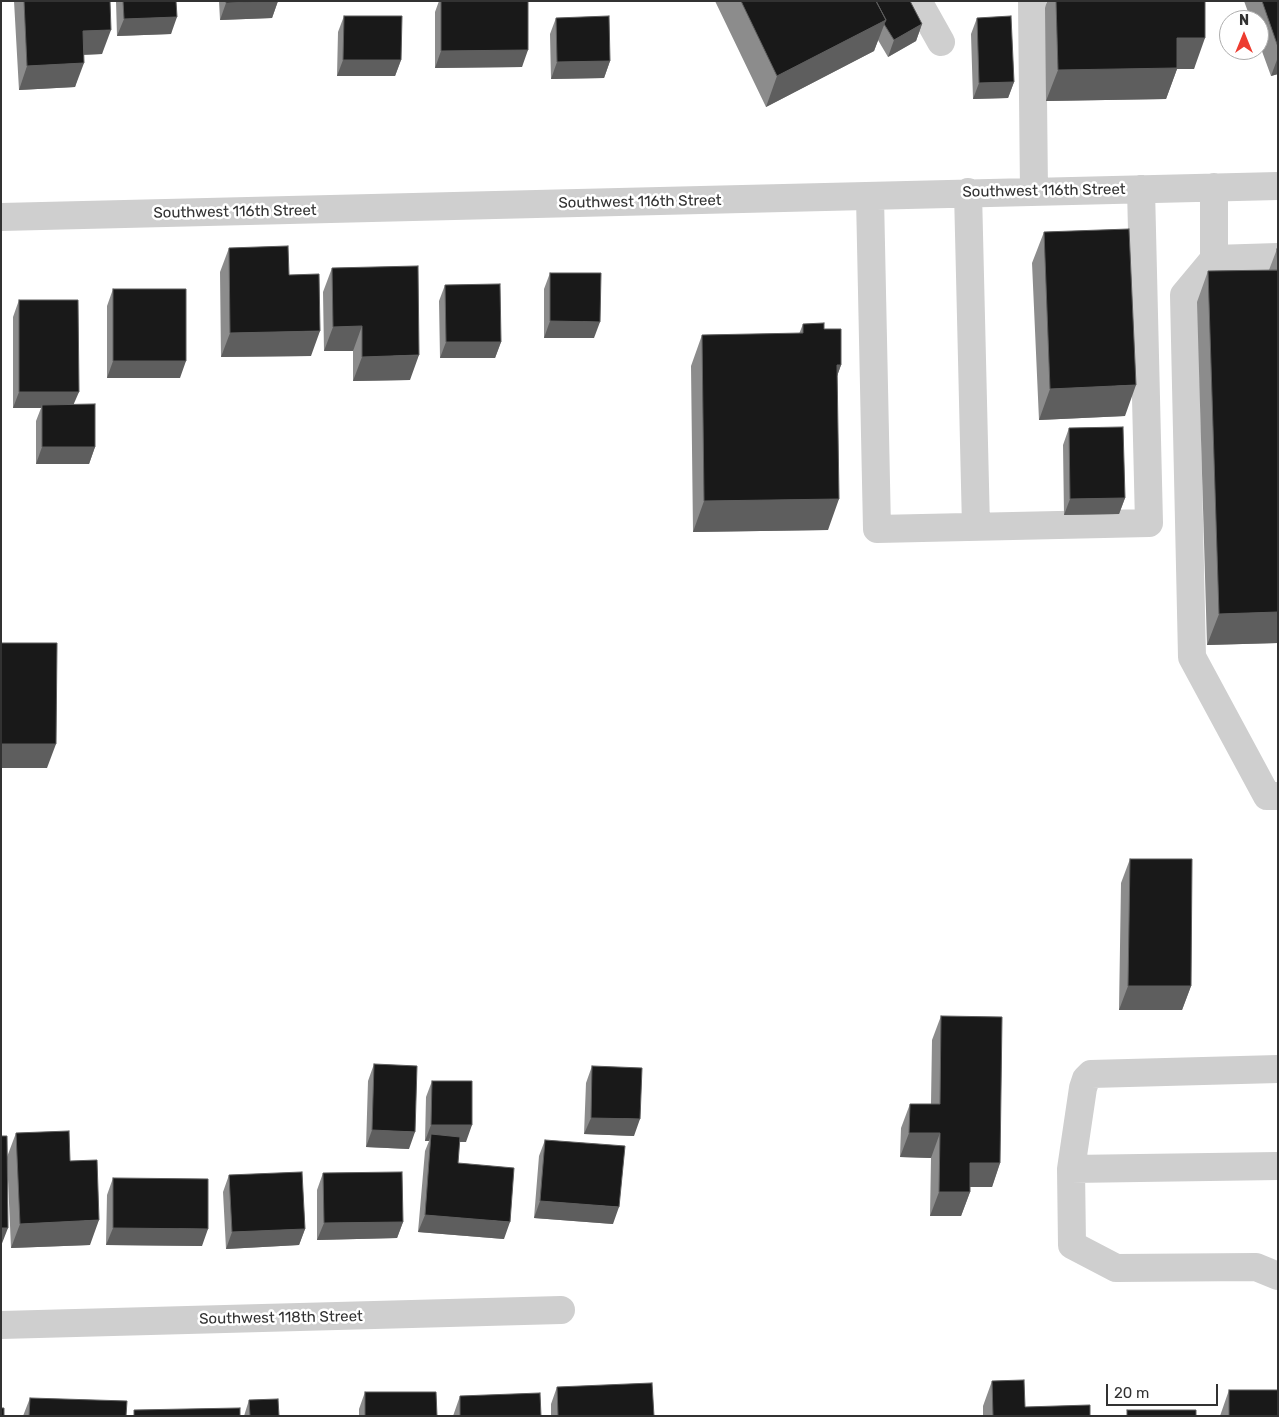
<!DOCTYPE html>
<html>
<head>
<meta charset="utf-8">
<style>
	body { margin:0 }
	#map { position:relative; width:1279px; height:1417px; overflow:hidden; background:#fff; font-family:Rubik,sans-serif }
	canvas { display:block }
	.frame { position:absolute; inset:0; border:2px solid #323232; pointer-events:none }
	.north { position:absolute; left:1219px; top:10px; width:50px; height:50px; box-sizing:border-box; background:#fff; border:1px solid #adadad; border-radius:50%; rotate:0deg; font-size:14px; font-weight:700; line-height:20px; text-align:center; color:#323232 }
	.north::after { content:''; display:block; margin:auto; width:18px; height:22px; background:#ed3c30; clip-path:polygon(50% 0,100% 100%,50% 72%,0 100%) }
	.scale { position:absolute; left:1106px; top:1384px; width:112px; height:22px; box-sizing:border-box; border:2px solid #323232; border-top:0; padding-left:6px; font-size:15px; line-height:18px; white-space:nowrap; color:#323232; -webkit-text-stroke:4px #fff; paint-order:stroke }
</style>
</head>
<body>
<div id="map">
<canvas width="1279" height="1417"></canvas>
<div class="frame"></div>
<div class="north">N</div>
<div class="scale">20 m</div>
</div>
<script>
const ctx = document.querySelector('canvas').getContext('2d');
ctx.lineJoin = 'round';
function shape(rows) {
  const path = new Path2D();
  for (const r of rows) {
    path.moveTo(r[0], r[1]);
    for (let i = 2; i < r.length; i += 2) path.lineTo(r[i], r[i + 1]);
  }
  return path;
}
function stroke(path, color, width, dash) {
  ctx.strokeStyle = color;
  ctx.lineWidth = width;
  ctx.lineCap = dash ? 'butt' : 'round';
  ctx.setLineDash(dash || []);
  ctx.stroke(path);
}
function paint(path, color) {
  ctx.fillStyle = color;
  ctx.fill(path, 'evenodd');
}
function drawText(font, color, halo, rows, align = 'center') {
  ctx.font = font + ' Rubik,sans-serif';
  ctx.lineWidth = 5;
  ctx.setLineDash([]);
  ctx.textBaseline = 'middle';
  ctx.strokeStyle = halo;
  ctx.fillStyle = color;
  for (const [text, x, y, turn = 0] of rows) {
    ctx.save();
    ctx.translate(x, y);
    ctx.rotate((+turn || 0) * Math.PI / 180);
    ctx.textAlign = isNaN(turn) ? turn : align;
    if (halo) ctx.strokeText(text, 0, 0);
    ctx.fillText(text, 0, 0);
    ctx.restore();
  }
}
const minor = shape([
	[918,1,941,42],
	[1032,1,1034,192],
	[1214,187,1214,259,1184,295,1192,657,1267,796,1278,796],
	[968,192,976,527],
	[870,197,877,529,1149,523,1141,189],
	[1,217,1278,186],
	[1214,259,1278,257],
	[1278,1069,1091,1074,1086,1079,1083,1088,1071,1169,1072,1245,1116,1268,1256,1267,1278,1276],
	[1071,1169,1278,1166],
	[1,1325,561,1310]
]);
const wall = shape([
	[14,1,110,1,102,54,84,55,75,87,19,90],
	[116,1,176,1,171,34,117,36],
	[219,1,278,1,272,18,220,20],
	[439,1,528,1,522,67,435,68,435,12],
	[715,1,910,1,922,24,916,41,888,57,878,40,874,51,766,107],
	[1047,1,1205,1,1194,69,1177,69,1166,99,1046,101,1045,8],
	[1244,1,1278,1,1278,74,1271,76,1259,43,1259,20,1251,20],
	[344,16,401,60,395,76,337,76,338,32],
	[556,18,610,61,604,78,551,79,550,34],
	[977,18,1014,82,1008,98,973,99,971,34],
	[1044,232,1125,416,1039,420,1032,263],
	[229,248,289,275,311,356,221,357,220,272],
	[1277,249,1278,249,1278,643,1207,645,1197,302,1208,271,1269,270],
	[332,268,410,380,353,381,353,351,324,351,323,292],
	[550,273,594,338,544,338,544,289],
	[445,285,501,342,495,358,440,358,439,301],
	[113,289,180,378,107,378,107,306],
	[19,300,74,404,95,447,89,464,36,464,36,421,41,408,13,408,13,317],
	[803,324,824,329,841,365,837,376,828,530,693,532,691,366,702,335,799,334],
	[1069,428,1125,498,1119,514,1064,515,1063,445],
	[1130,859,1191,986,1182,1010,1119,1010,1121,883],
	[941,1016,1000,1163,992,1187,970,1187,970,1192,961,1216,930,1216,931,1158,900,1157,901,1128,910,1104,931,1104,932,1040],
	[374,1064,409,1149,366,1147,368,1081],
	[592,1066,634,1136,584,1134,586,1083],
	[432,1081,466,1142,459,1142,458,1163,504,1239,418,1232,425,1151,429,1141,425,1141,426,1097],
	[16,1133,70,1161,90,1245,11,1248,7,1157],
	[545,1140,613,1224,534,1218,539,1156],
	[323,1173,403,1222,397,1238,317,1240,317,1190],
	[229,1175,305,1229,299,1245,226,1249,223,1192],
	[113,1178,202,1246,106,1245,107,1195],
	[992,1381,1025,1407,1090,1416,983,1416,983,1406],
	[557,1387,654,1416,551,1416,551,1404],
	[1229,1390,1278,1416,1220,1416],
	[365,1392,437,1416,359,1416,359,1409],
	[460,1396,541,1416,453,1416],
	[30,1398,126,1416,23,1416],
	[249,1400,279,1416,244,1416]
]);
const shadedWall = shape([
	[278,1,272,18,220,20,226,3],
	[177,17,171,34,117,36,124,19],
	[886,20,874,51,766,107,777,76],
	[922,24,916,41,888,57,894,40],
	[111,30,102,54,74,55,83,31],
	[1177,38,1205,38,1194,69,1177,69,1166,99,1046,101,1058,70],
	[528,50,522,67,435,68,441,51],
	[1278,57,1278,74,1271,76],
	[343,60,401,60,395,76,337,76],
	[610,61,604,78,551,79,557,62],
	[84,63,75,87,19,90,27,66],
	[1014,82,1008,98,973,99,979,83],
	[550,321,600,322,594,338,544,338],
	[362,326,353,351,324,351,333,327],
	[320,331,311,356,221,357,230,333],
	[446,342,501,342,495,358,440,358],
	[419,355,410,380,353,381,362,357],
	[113,361,186,361,180,378,107,378],
	[837,365,841,365,830,396],
	[1136,385,1125,416,1039,420,1050,389],
	[19,392,79,392,72,408,42,405,41,408,13,408],
	[42,447,95,447,89,464,36,464],
	[1125,498,1119,514,1064,515,1070,499],
	[839,499,828,530,693,532,704,501],
	[1278,612,1278,643,1207,645,1219,614],
	[1,744,56,744,47,768,1,768],
	[1128,986,1191,986,1182,1010,1119,1010],
	[591,1118,640,1119,634,1136,584,1134],
	[431,1125,472,1125,466,1142,431,1141,431,1134,429,1141,425,1141],
	[372,1130,415,1132,409,1149,366,1147],
	[909,1133,940,1133,931,1158,900,1157],
	[970,1163,1000,1163,992,1187,961,1187],
	[939,1192,970,1192,961,1216,930,1216],
	[540,1201,619,1207,613,1224,534,1218],
	[425,1215,510,1222,504,1239,418,1232],
	[99,1220,90,1245,11,1248,20,1224],
	[403,1222,397,1238,317,1240,324,1223],
	[1,1228,8,1228,1,1246],
	[113,1228,208,1229,202,1246,106,1245],
	[305,1229,299,1245,226,1249,232,1232]
]);
const building = shape([
	[24,1,110,1,111,30,83,31,84,63,27,66,24,1],
	[123,1,176,1,177,17,124,19,123,1],
	[226,1,278,1,226,3,226,1],
	[441,1,528,1,528,50,441,51,441,1],
	[741,1,876,1,886,20,777,76,741,1],
	[876,1,910,1,922,24,894,40,884,24,886,20,876,1],
	[1056,1,1205,1,1205,38,1177,38,1177,68,1058,70,1056,1],
	[1262,1,1278,1,1278,47,1262,1],
	[344,16,402,16,401,60,343,60,344,16],
	[609,16,610,61,557,62,556,18,609,16],
	[1011,16,1014,82,979,83,977,18,1011,16],
	[1129,229,1136,385,1050,389,1044,232,1129,229],
	[288,246,289,275,319,274,320,331,230,333,229,248,288,246],
	[1277,249,1278,249,1278,612,1219,614,1208,271,1278,270,1277,249],
	[418,266,419,355,362,357,362,326,333,327,332,268,418,266],
	[550,273,601,273,600,322,550,321,550,273],
	[500,284,501,342,446,342,445,285,500,284],
	[113,289,186,289,186,361,113,361,113,289],
	[19,300,78,300,79,392,19,392,19,300],
	[824,323,824,329,841,329,841,365,837,365,839,499,704,501,702,335,803,333,803,324,824,323],
	[95,404,95,447,42,447,42,405,95,404],
	[1123,427,1125,498,1070,499,1069,428,1123,427],
	[1,643,57,643,56,744,1,744,1,643],
	[1130,859,1192,859,1191,986,1128,986,1130,859],
	[941,1016,1002,1017,1000,1163,970,1163,970,1192,939,1192,940,1133,909,1133,910,1104,940,1104,941,1016],
	[374,1064,417,1066,415,1132,372,1130,374,1064],
	[592,1066,642,1068,640,1119,591,1118,592,1066],
	[432,1081,472,1081,472,1125,431,1125,432,1081],
	[69,1131,70,1161,97,1160,99,1220,20,1224,16,1133,69,1131],
	[431,1134,460,1137,458,1163,514,1168,510,1222,425,1215,431,1134],
	[1,1136,7,1136,8,1228,1,1228,1,1136],
	[545,1140,625,1146,619,1207,540,1201,545,1140],
	[302,1172,305,1229,232,1232,229,1175,302,1172],
	[402,1172,403,1222,324,1223,323,1173,402,1172],
	[113,1178,208,1179,208,1229,113,1228,113,1178],
	[1024,1380,1025,1407,1090,1405,1090,1416,993,1416,992,1381,1024,1380],
	[652,1383,654,1416,558,1416,557,1387,652,1383],
	[1229,1390,1278,1390,1278,1416,1229,1416,1229,1390],
	[365,1392,436,1392,437,1416,365,1416,365,1392],
	[540,1393,541,1416,460,1416,460,1396,540,1393],
	[30,1398,127,1401,126,1416,29,1416,30,1398],
	[278,1399,279,1416,250,1416,249,1400,278,1399],
	[1,1408,4,1408,4,1416,1,1416,1,1408],
	[240,1408,240,1416,134,1416,134,1410,240,1408],
	[1127,1410,1196,1410,1196,1416,1127,1416,1127,1410]
]);
const streetNames = [
	["Southwest 116th Street",1044,191,-1],
	["Southwest 116th Street",640,202,-1],
	["Southwest 116th Street",235,212,-1],
	["Southwest 118th Street",281,1318,-1]
];
stroke(minor, '#cfcfcf', 28);
paint(wall, '#8c8c8c');
paint(shadedWall, '#5e5e5e');
paint(building, '#191919');
stroke(building, '#5e5e5e', 1);
drawText('15px', '#323232', '#fff', streetNames);
</script>
</body>
</html>
